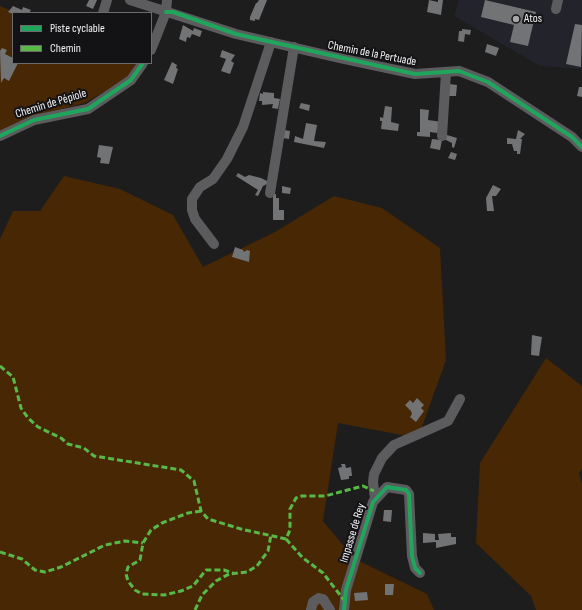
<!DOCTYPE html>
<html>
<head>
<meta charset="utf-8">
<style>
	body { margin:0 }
	#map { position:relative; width:582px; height:610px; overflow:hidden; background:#1d1d1e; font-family:"Sofia Sans Condensed",sans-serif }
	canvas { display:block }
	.legend { position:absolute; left:12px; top:12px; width:140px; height:52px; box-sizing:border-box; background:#131315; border:1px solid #6c6c6e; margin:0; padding:5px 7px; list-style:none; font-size:12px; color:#f2f2f4 }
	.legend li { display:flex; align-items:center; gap:8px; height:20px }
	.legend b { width:20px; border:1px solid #6c6c6e }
</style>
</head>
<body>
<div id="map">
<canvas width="582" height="610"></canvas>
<ul class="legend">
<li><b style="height:5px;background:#20a55d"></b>Piste cyclable</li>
<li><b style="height:5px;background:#58b947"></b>Chemin</li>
</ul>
</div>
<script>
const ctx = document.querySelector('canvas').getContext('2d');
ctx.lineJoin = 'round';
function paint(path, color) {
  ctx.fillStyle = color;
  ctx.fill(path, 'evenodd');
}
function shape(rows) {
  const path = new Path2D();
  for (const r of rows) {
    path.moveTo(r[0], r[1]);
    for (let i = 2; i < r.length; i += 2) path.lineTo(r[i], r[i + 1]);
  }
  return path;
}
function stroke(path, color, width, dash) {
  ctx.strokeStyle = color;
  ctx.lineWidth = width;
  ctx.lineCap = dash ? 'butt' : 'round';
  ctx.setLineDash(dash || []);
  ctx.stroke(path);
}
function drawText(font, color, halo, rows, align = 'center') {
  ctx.font = font + ' "Sofia Sans Condensed",sans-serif';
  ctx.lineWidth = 4;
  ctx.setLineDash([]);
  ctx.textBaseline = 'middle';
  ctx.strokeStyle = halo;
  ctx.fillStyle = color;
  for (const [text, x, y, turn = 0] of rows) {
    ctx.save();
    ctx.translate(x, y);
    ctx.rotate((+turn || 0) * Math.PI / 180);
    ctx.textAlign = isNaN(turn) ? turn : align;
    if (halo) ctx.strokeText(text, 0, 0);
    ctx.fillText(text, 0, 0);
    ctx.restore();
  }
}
const built = shape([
	[459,0,582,0,582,69,540,66,454,16]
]);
const green = shape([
	[0,6,17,13,13,13,13,63,136,64,129,77,85,103,34,116,0,132],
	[64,176,120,189,173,215,203,267,275,232,334,196,382,208,440,248,446,360,418,438,338,423,323,521,355,559,427,594,434,610,0,610,0,239,13,211,40,211],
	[546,358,582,386,582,469,579,473,582,484,582,610,536,610,531,596,476,543,480,463]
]);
const building = shape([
	[89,0,97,0,93,9,86,6],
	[259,0,267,0,259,20,255,19,255,21,250,20,250,17,256,3,257,3],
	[429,0,438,2,438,0,443,0,441,15,427,12],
	[485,0,536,12,528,46,510,42,514,25,481,17],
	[13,6,22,10,23,7,31,10,29,13,13,14,8,12],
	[575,24,582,25,581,67,566,64],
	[183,25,193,31,194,28,202,31,200,37,192,34,190,38,187,37,186,42,179,39],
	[462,29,471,30,470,35,465,34,464,42,458,41,459,31,462,31],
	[487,44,499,48,496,56,485,52],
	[2,48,7,50,5,54,13,58,13,63,18,63,9,81,4,78,1,83,0,51],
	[222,50,235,55,231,61,234,63,230,74,221,71,226,59,220,57],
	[172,62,177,65,176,68,178,69,173,84,164,80],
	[449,84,457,85,456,96,448,96],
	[579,87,582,87,582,97,577,96],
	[263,92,274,93,274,98,280,99,278,109,272,108,273,104,262,105,262,101,259,101,260,93,263,94],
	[301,103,310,105,309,111,299,108],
	[385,106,392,107,391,122,399,124,398,131,381,129,382,121,380,121,380,117,383,118],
	[420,109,429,110,428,120,442,122,437,133,430,132,430,137,417,136,417,132,420,132],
	[306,123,317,125,314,141,326,142,324,148,294,142,295,136,303,139],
	[284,130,290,131,289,139,283,138],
	[518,130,525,134,520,139,522,139,520,154,517,154,517,151,514,151,512,144,507,144,507,138,516,139],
	[447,135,457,138,454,148,452,147,452,143,444,139],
	[432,139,442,140,440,150,430,148],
	[99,145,113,147,109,164,100,163,101,158,97,157],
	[451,152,457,154,455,160,448,158],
	[238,173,245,177,249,175,261,178,267,181,267,184,263,186,258,196,255,195,258,190,236,176],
	[493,185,501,189,496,196,492,196,494,211,487,211,486,198],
	[282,186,291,188,290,194,282,193],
	[273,194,276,194,276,198,279,198,279,210,284,210,284,220,273,220],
	[235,247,243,250,244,252,247,250,250,251,249,262,232,257],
	[532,335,542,337,539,356,531,355],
	[417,398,424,405,421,408,424,411,416,422,410,417,412,414,411,411,405,405,410,400,413,403],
	[341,464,345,464,346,468,351,467,352,476,349,476,349,479,341,480,338,468,342,467],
	[384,510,392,510,391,522,383,521],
	[423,533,435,534,435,540,439,540,438,534,451,533,451,537,456,537,456,544,436,548,436,542,423,543],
	[385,584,394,584,393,595,385,595],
	[367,592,368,600,355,601,354,593]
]);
const minor = shape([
	[130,0,236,34,339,58,415,74,459,71,488,82,572,137,582,147],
	[556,9,558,0],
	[103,13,107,0],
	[151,50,166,12,167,0],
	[0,136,34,120,88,109,131,80,143,63],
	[442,136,446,73],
	[270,193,294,47],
	[214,244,195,219,192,210,192,199,200,187,213,179,227,159,243,127,271,42],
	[375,499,373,482,374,474,382,458,394,445,448,421,460,399],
	[311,610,313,602,319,598,323,599,330,610],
	[344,610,346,590,373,502,387,487,406,490,409,494,412,556,415,568,420,573]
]);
const quiet = shape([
	[0,366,13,377,21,408,28,418,38,427,61,438,68,444,84,448,94,456,181,470,194,481,201,511,208,519,241,529,286,539,290,530,290,509,296,498,302,496,325,496,363,486,374,491],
	[201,511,188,513,162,523,151,530,143,543,140,560,128,567,126,574,128,581,135,590,142,594,164,595,181,591,193,586,206,570,224,570,233,573],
	[286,539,303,558,323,573,344,600],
	[0,552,22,559,35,570,45,572,61,567,105,545,125,541,143,543],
	[195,610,202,595,216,581,229,574,247,572,257,566,268,551,271,535]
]);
const cycleway = shape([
	[166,12,173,12,236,34,415,74,459,71,488,82,572,137,582,147],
	[0,136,34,120,88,109,131,80,143,63],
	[344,610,346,590,373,502,387,487,406,490,409,494,412,556,415,568,420,573]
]);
const markers = [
	[516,19,4,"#a7a7a9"]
];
const poiNames = [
	["Atos",524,19]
];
const streetNames = [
	["Chemin de la Pertuade",372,54,11],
	["Chemin de Pépiole",51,104,-17],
	["Impasse de Rey",353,533,-73]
];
paint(built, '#22232b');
paint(green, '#472704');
paint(building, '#727374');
stroke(minor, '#5c5c5e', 10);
stroke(quiet, '#58b947', 3, [6, 3]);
stroke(cycleway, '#20a55d', 4);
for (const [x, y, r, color] of markers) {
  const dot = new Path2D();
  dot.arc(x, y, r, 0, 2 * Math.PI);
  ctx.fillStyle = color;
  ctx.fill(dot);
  stroke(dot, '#131315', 1.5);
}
drawText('12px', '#f2f2f4', '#131315', poiNames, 'left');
drawText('12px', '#f2f2f4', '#131315', streetNames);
</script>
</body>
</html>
